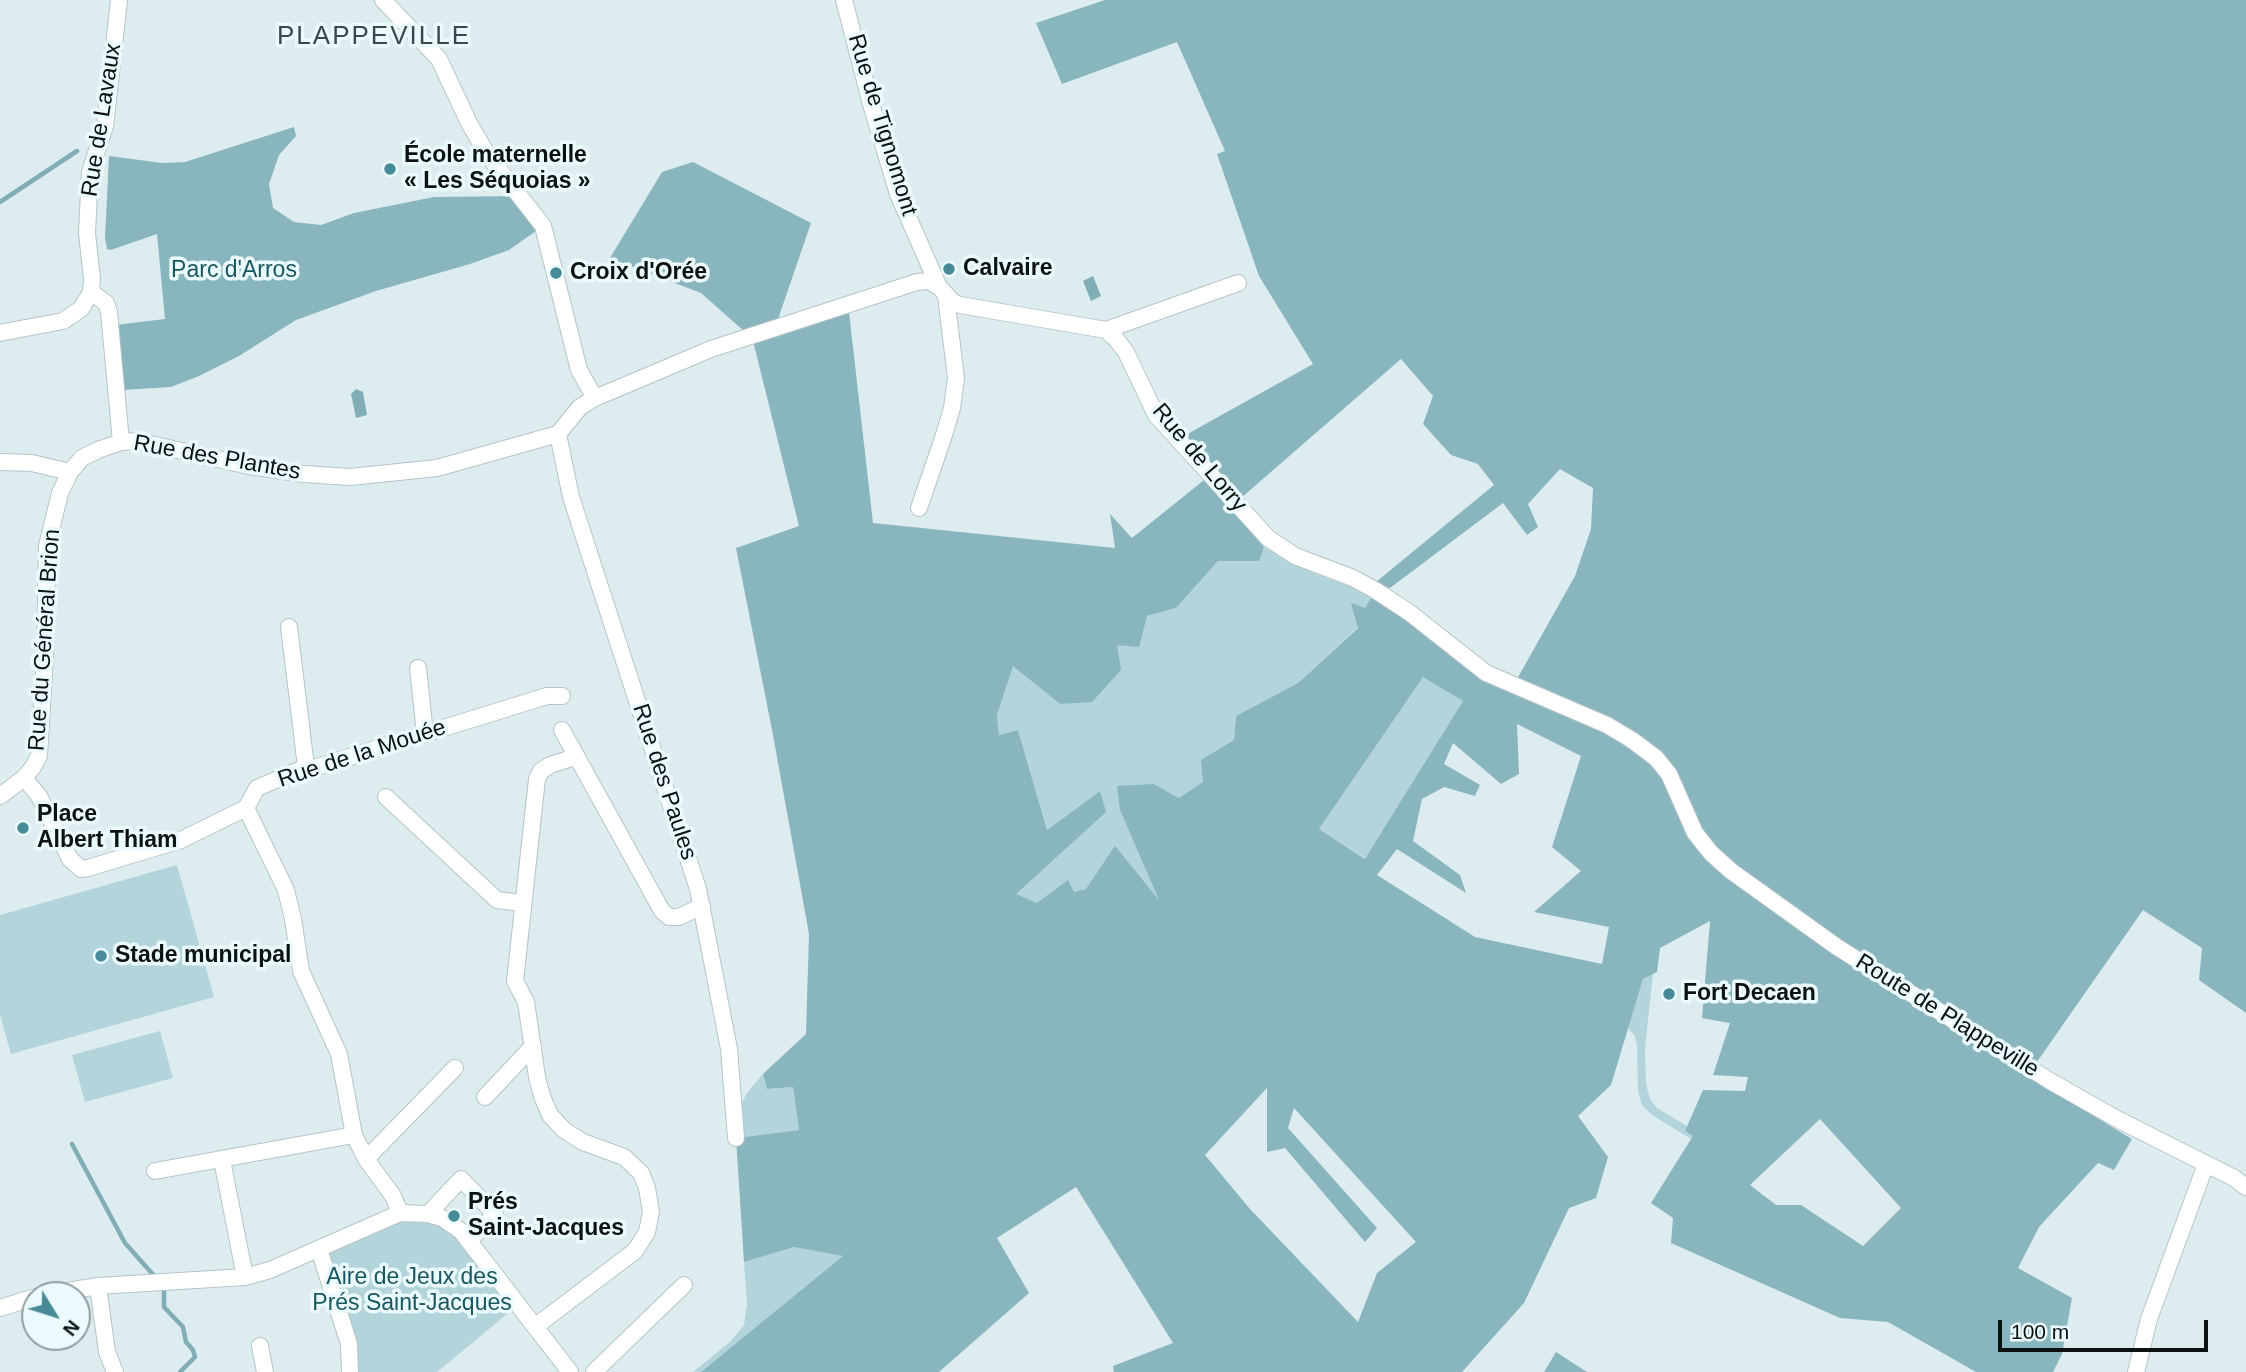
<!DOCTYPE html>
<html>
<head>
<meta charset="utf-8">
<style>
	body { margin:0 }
	#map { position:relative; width:2246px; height:1372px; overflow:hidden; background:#ddedef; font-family:Helvetica,sans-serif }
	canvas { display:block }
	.north { position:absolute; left:21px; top:1281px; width:70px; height:70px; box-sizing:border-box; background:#eafafd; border:2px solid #919d9f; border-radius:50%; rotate:128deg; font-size:19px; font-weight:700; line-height:28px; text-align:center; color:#0c1112 }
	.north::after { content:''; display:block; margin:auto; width:24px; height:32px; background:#468b97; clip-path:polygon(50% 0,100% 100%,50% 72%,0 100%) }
	.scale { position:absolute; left:1998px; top:1320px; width:210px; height:32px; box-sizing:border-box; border:4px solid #0c1112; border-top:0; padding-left:9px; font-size:21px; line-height:24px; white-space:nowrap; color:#0c1112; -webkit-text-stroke:5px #eafafd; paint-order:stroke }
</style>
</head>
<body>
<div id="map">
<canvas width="2246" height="1372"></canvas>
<div class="north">N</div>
<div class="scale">100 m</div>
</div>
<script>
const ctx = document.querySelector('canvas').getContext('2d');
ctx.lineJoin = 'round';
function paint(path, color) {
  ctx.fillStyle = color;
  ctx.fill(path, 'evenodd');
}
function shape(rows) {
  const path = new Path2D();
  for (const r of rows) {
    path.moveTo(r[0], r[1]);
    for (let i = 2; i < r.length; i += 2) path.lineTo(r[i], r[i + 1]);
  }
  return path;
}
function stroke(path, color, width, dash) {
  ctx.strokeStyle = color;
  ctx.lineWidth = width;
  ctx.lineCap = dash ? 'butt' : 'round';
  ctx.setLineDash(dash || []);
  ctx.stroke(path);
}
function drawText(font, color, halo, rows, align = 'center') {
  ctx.font = font + ' Helvetica,sans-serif';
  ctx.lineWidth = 7;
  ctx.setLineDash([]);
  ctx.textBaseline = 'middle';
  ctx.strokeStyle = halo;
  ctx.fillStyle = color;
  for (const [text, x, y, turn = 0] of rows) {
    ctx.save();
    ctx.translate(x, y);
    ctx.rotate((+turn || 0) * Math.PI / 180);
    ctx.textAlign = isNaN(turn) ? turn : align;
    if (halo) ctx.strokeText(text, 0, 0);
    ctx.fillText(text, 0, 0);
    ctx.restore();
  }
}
const green = shape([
	[1264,547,1309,571,1373,595,1365,608,1358,627,1298,683,1236,716,1234,740,1202,760,1204,782,1179,798,1154,784,1120,810,1161,903,1086,889,1037,903,1015,895,1100,791,1047,830,1018,730,999,735,997,715,1013,665,1060,704,1116,644,1147,616,1176,608,1218,561,1258,561],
	[1423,676,1463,701,1366,859,1319,829],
	[177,865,214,997,11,1054,0,1015,0,915],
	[1653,974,1645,1049,1646,1084,1650,1099,1657,1108,1687,1126,1685,1131,1693,1136,1691,1139,1652,1115,1642,1105,1638,1092,1637,1046,1635,1036,1628,1028,1643,979],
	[160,1031,173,1078,85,1102,72,1055],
	[763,1074,767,1089,793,1087,799,1130,736,1138,740,1106,747,1093],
	[400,1213,442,1218,518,1305,437,1372,350,1372,319,1249],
	[794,1247,844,1256,701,1372,693,1372,730,1342,744,1325,747,1305,744,1262]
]);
const forest = shape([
	[1105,0,2246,0,2246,1013,2199,980,2202,948,2143,910,2032,1069,2059,1095,2132,1139,2114,1170,2098,1163,2039,1227,2018,1268,2072,1298,2062,1354,2053,1372,1976,1372,1888,1322,1840,1318,1671,1243,1673,1218,1651,1203,1693,1136,1685,1131,1703,1090,1745,1091,1748,1077,1713,1075,1730,1023,1702,1018,1710,921,1660,948,1657,972,1643,979,1611,1085,1578,1116,1608,1157,1596,1198,1569,1208,1524,1303,1462,1372,1114,1372,1113,1366,1173,1343,1076,1187,997,1238,1029,1293,939,1372,701,1372,843,1256,794,1247,744,1262,736,1138,799,1130,793,1087,767,1089,763,1074,806,1034,809,934,773,735,736,548,799,526,753,341,849,312,873,523,1115,548,1110,514,1132,538,1204,480,1264,547,1259,561,1218,561,1176,608,1147,616,1139,647,1117,645,1121,670,1092,702,1060,704,1013,666,997,715,999,735,1018,730,1047,830,1100,791,1106,812,1016,894,1037,903,1068,880,1074,892,1086,889,1115,846,1159,900,1120,810,1117,786,1154,784,1179,798,1203,782,1201,760,1234,740,1236,716,1298,683,1358,628,1351,603,1365,608,1373,595,1406,618,1462,664,1517,679,1575,576,1591,529,1593,488,1560,469,1528,504,1538,527,1527,535,1503,503,1390,588,1376,582,1494,485,1478,464,1451,455,1423,424,1433,396,1401,359,1241,498,1184,436,1313,364,1259,276,1217,154,1225,151,1177,42,1062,84,1036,23],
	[1423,677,1463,701,1365,859,1319,829],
	[1517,724,1581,756,1552,847,1581,871,1534,912,1609,927,1602,964,1475,937,1377,875,1397,849,1466,893,1460,875,1413,841,1422,799,1444,787,1475,796,1480,785,1444,764,1453,743,1501,784,1519,774],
	[1267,1088,1267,1152,1285,1148,1365,1242,1377,1228,1288,1128,1294,1108,1416,1242,1377,1273,1358,1322,1250,1209,1205,1155],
	[1820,1119,1901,1208,1863,1246,1801,1205,1776,1205,1750,1185],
	[294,127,296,136,279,155,269,184,273,208,294,222,321,225,354,213,434,197,519,196,543,226,509,250,470,264,376,291,296,320,239,356,199,376,171,387,123,390,115,325,165,319,157,234,111,250,107,249,105,238,109,156,162,163,185,162],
	[693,162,811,223,777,322,745,332,701,293,610,258,662,172],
	[1556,1352,1587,1372,1544,1372]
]);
const water = shape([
	[1093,276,1101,296,1091,301,1083,281],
	[356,389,363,392,367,415,356,418,351,394]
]);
const stream = shape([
	[0,202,77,151],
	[72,1144,125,1243,157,1279],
	[164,1290,164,1307,183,1327,186,1342,193,1350,195,1357,180,1372]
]);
const street = shape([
	[383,0,439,59,469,123,487,154,543,226,579,370,595,398],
	[844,0,871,104,898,194,939,287],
	[91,292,106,303,109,312,121,442],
	[1106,330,1238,283],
	[0,333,63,321,81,309,91,292,92,279,87,233,90,172,105,126,119,0],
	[558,434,571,497,698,889,729,1049,736,1138],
	[0,462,32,463,70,472],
	[919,508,943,438,952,408,956,378,946,296],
	[289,627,306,767],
	[418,668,425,734],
	[562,730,662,911,669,917,679,917,702,906],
	[24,778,39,796,70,859,81,869,88,868,181,840,246,808,257,788,306,767,314,768,547,696,562,696],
	[0,796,24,778,33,767,39,756,45,656,47,546,60,493,70,472,82,458,98,450,121,442,137,441,249,466,304,474,350,477,437,468,558,434,580,407,595,398,711,349,917,282,929,281,939,287,953,302,960,305,1106,330,1116,339,1126,352,1156,415,1268,538,1295,556,1353,578,1375,590,1410,613,1486,673,1607,725,1632,740,1656,758,1669,774,1695,833,1711,853,1731,871,1837,947,2050,1081,2117,1119,2234,1178,2246,1187],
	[386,797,497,900,522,903],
	[246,808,286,890,293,919,301,971,339,1054,354,1135,366,1159,393,1196,400,1213],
	[485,1097,533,1046],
	[366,1159,455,1068],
	[222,1160,245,1277],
	[155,1171,354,1135],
	[428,1214,461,1179,495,1214,469,1241],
	[319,1249,349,1344,350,1372],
	[98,1286,107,1352,115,1372],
	[43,1295,98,1286,245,1277,270,1270,400,1213,428,1214,442,1218,461,1231,570,1372],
	[0,1308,35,1297],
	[536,1326,635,1251,647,1232,651,1212,647,1188,641,1173,624,1157,583,1142,564,1130,550,1115,542,1096,537,1077,526,1002,515,981,537,779,541,771,550,765,575,757],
	[260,1346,265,1372],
	[594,1372,684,1285],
	[2136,1372,2149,1319,2206,1164]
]);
const markers = [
	[390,169,7,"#468b97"],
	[949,269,7,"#468b97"],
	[556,273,7,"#468b97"],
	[23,828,7,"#468b97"],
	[101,956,7,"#468b97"],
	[1669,994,7,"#468b97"],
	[454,1216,7,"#468b97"]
];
const streetNames = [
	["Rue de Lavaux",102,120,-81],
	["Rue de Tignomont",882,125,73],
	["Rue des Plantes",217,458,10],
	["Rue de Lorry",1199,458,50],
	["Rue du Général Brion",45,640,-86],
	["Rue de la Mouée",362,754,-18],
	["Rue des Paules",664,782,72],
	["Route de Plappeville",1947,1016,32]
];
const poiNames = [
	["École maternelle",404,156],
	["« Les Séquoias »",404,182],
	["Calvaire",963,269],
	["Croix d'Orée",570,273],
	["Place",37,815],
	["Albert Thiam",37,841],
	["Stade municipal",115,956],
	["Fort Decaen",1683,994],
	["Prés",468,1203],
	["Saint-Jacques",468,1229]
];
const parkNames = [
	["Parc d'Arros",234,271],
	["Aire de Jeux des",412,1278],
	["Prés Saint-Jacques",412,1304]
];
const quarterNames = [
	["PLAPPEVILLE",374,37]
];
paint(green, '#b3d4db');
paint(forest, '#89b5be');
paint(water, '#81adb6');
stroke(stream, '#81adb6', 4.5);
stroke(street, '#b5c4c7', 18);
stroke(street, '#fff', 16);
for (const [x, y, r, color] of markers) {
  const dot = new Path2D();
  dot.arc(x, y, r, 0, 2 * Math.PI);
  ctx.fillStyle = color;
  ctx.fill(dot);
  stroke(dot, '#eafafd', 2.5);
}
drawText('23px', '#0c1112', '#eafafd', streetNames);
drawText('bold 23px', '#0c1112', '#eafafd', poiNames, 'left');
drawText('23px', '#195761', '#eafafd', parkNames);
ctx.letterSpacing = '2px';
drawText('26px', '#3c494b', '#eafafd', quarterNames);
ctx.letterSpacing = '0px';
</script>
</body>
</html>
